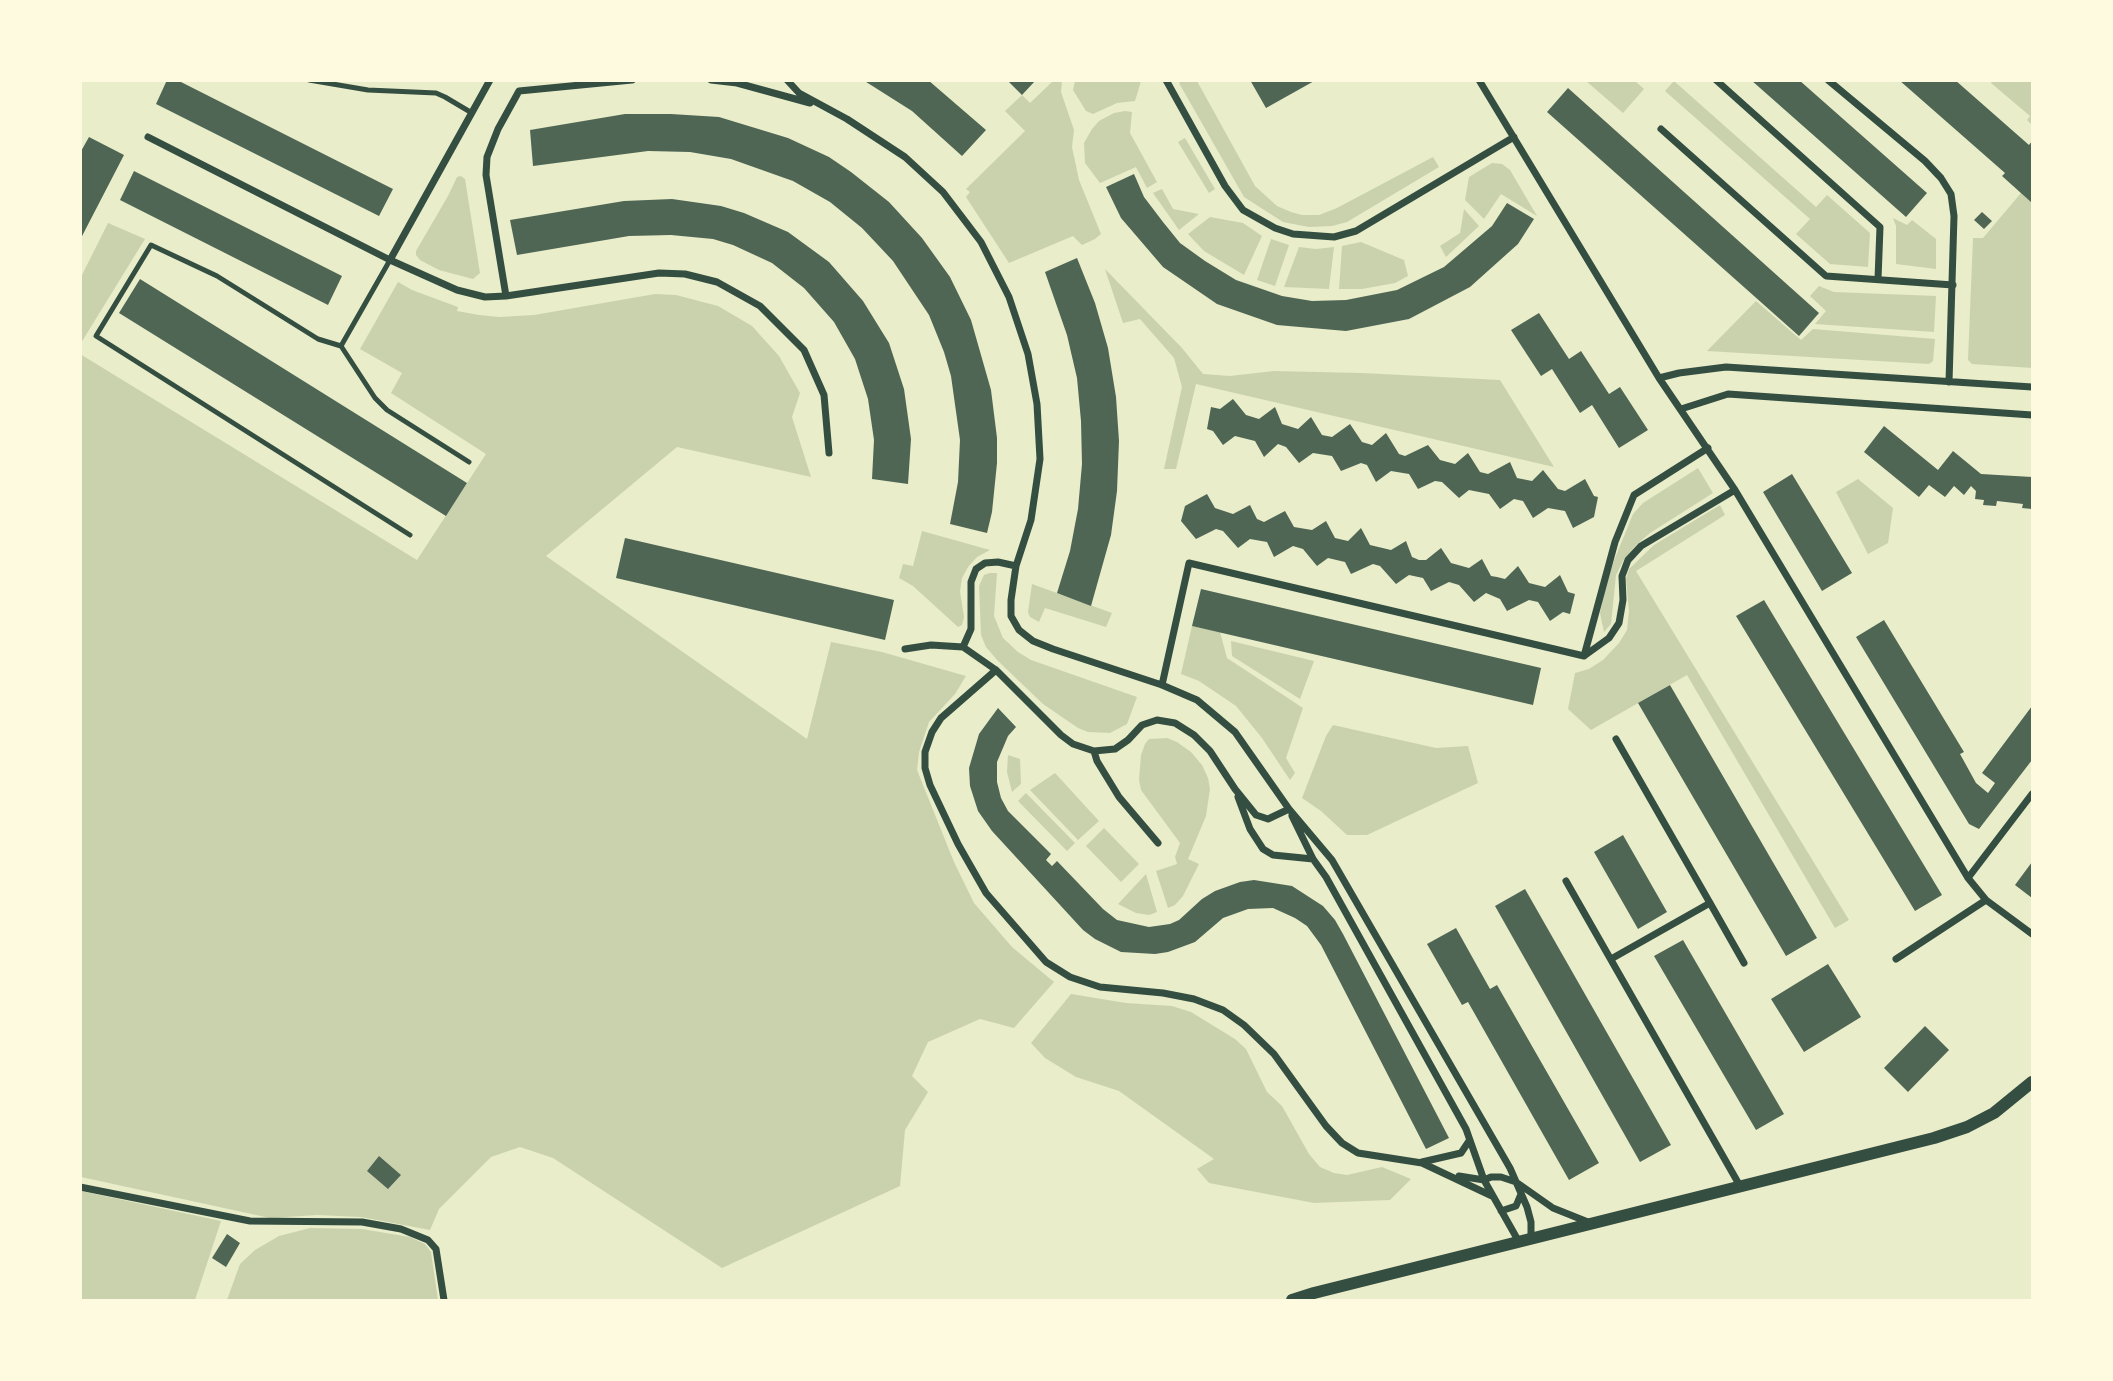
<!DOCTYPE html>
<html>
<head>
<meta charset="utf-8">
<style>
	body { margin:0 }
	#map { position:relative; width:2113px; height:1381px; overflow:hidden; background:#e9edc9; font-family:Barlow,sans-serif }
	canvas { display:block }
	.frame { position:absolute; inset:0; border:82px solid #fefae0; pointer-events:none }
</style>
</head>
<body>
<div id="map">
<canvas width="2113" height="1381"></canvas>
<div class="frame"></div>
</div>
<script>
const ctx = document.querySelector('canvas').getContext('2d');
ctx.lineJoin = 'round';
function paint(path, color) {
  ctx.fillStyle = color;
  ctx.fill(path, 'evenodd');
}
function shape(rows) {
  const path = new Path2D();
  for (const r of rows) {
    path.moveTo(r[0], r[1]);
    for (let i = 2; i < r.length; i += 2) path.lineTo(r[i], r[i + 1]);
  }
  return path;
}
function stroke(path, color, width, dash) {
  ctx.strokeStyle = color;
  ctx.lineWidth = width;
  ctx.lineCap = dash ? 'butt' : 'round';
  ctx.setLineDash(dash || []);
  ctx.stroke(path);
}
const green = shape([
	[1054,80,1062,81,1061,92,1074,130,1072,147,1079,180,1101,234,1095,239,1082,245,1073,236,1009,263,966,197,970,192,966,189,1025,131,1005,111,1022,95,1030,103],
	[1183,80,1197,81,1255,186,1277,206,1291,212,1302,215,1319,215,1337,208,1433,157,1439,167,1347,222,1332,226,1309,227,1283,222,1244,197,1179,83],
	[1075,81,1075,80,1141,81,1135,101,1117,103,1093,114,1086,111,1073,90],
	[1586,81,1635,81,1644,89,1623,113],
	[1674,81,1816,207,1827,195,1870,233,1868,267,1830,264,1796,234,1810,219,1665,91],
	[1993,81,2032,81,2032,125,2027,120,2030,116,1991,83],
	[1125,111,1132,112,1130,133,1157,182,1147,188,1136,167,1100,183,1085,163,1084,143,1092,129,1099,121,1114,113],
	[1185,138,1215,189,1209,193,1178,142],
	[1492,163,1502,164,1510,170,1537,216,1501,194,1484,219,1465,200,1469,177],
	[461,176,465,179,480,273,473,279,439,270,420,260,416,255,416,251,448,196,457,177],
	[1162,189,1173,209,1199,214,1179,230,1153,193],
	[2021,193,2032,203,2032,368,1972,364,1968,360,1973,238,1983,238],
	[1464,209,1479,226,1446,257,1440,246,1460,233],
	[1210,217,1243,223,1262,236,1244,275,1204,251,1188,234],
	[1893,218,1907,225,1912,220,1936,239,1936,269,1896,264,1896,226],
	[108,223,145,239,81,343,81,277],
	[1271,239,1289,245,1275,286,1257,280],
	[1361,242,1404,260,1408,276,1395,283,1362,289,1339,289,1342,246],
	[1299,247,1316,249,1334,247,1329,289,1284,287],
	[1105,269,1182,348,1203,374,1230,376,1274,371,1362,373,1500,380,1554,467,1196,384,1176,469,1164,469,1182,387,1174,358,1140,319,1123,323],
	[398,282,412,290,458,307,457,311,479,315,499,317,534,315,655,294,676,295,718,306,752,326,779,356,800,393,792,417,811,477,677,447,546,556,807,739,831,642,882,652,966,676,955,694,929,722,919,752,917,770,954,862,974,903,1012,947,1054,982,1014,1028,980,1019,928,1042,912,1076,928,1092,905,1130,900,1186,722,1268,553,1158,520,1147,491,1157,439,1209,430,1230,361,1217,317,1215,270,1218,81,1177,80,354,417,560,486,454,391,393,402,373,360,349],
	[1819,286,1834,292,1936,296,1934,332,1815,324,1826,311,1810,296],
	[1756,301,1801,340,1813,329,1935,339,1933,361,1929,364,1707,351],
	[1698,468,1713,493,1650,533,1635,546,1623,561,1616,575,1611,624,1604,632,1600,613,1603,597,1613,563,1633,514,1643,503],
	[1858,479,1893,508,1888,543,1868,554,1836,492],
	[1720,505,1725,515,1636,571,1849,920,1835,928,1687,675,1591,730,1568,709,1575,673,1589,669,1603,660,1619,643,1627,630,1629,611,1626,579,1629,569,1654,545],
	[922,531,990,550,977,557,968,567,962,578,960,591,964,617,962,625,958,627,913,586,899,578,903,564,913,566],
	[990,573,997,573,994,616,1003,638,1018,652,1031,660,1137,697,1127,724,1110,733,1088,732,1078,728,1043,704,998,661,986,647,981,635,979,586,984,575],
	[1032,584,1112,613,1106,627,1045,608,1039,622,1030,617,1028,612],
	[1192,626,1220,632,1227,658,1303,708,1286,758,1295,773,1290,780,1262,738,1236,706,1199,681,1181,674],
	[1231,641,1314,661,1300,699,1232,656],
	[1333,725,1436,748,1468,746,1478,783,1367,835,1347,835,1321,811,1302,798,1326,736],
	[1167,738,1177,742,1191,752,1202,765,1208,778,1210,789,1206,816,1188,859,1199,864,1183,896,1175,905,1168,908,1156,871,1177,864,1175,857,1180,843,1141,790,1139,780,1141,755,1145,744,1149,739],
	[1008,755,1020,759,1021,784,1012,792,1007,772],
	[1055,773,1099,821,1078,840,1030,790],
	[1026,793,1075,843,1067,851,1018,801],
	[1104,828,1139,864,1121,882,1086,846],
	[1146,874,1157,912,1149,915,1136,913,1118,904],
	[1071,994,1126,1003,1172,1006,1191,1012,1235,1039,1246,1049,1267,1092,1282,1106,1309,1154,1320,1167,1334,1173,1347,1175,1382,1167,1411,1179,1390,1200,1314,1203,1209,1183,1197,1169,1214,1159,1119,1091,1076,1077,1045,1058,1031,1043],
	[81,1191,221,1221,195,1300,81,1300],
	[310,1228,362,1229,410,1237,425,1244,431,1252,438,1300,227,1300,240,1264,255,1250,279,1236]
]);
const building = shape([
	[167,80,177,80,393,189,379,216,156,104],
	[863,80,928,80,986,130,962,156,912,111],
	[1007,80,1036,80,1022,95],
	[1250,80,1316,80,1266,108],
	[1751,80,1799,80,1927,193,1906,217],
	[1899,80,1955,80,2029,145,2032,141,2032,203,2002,176,2005,173],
	[1568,88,1819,313,1799,336,1547,112],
	[625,114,671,114,719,117,788,138,829,157,851,172,889,202,922,238,950,277,971,320,991,390,997,438,997,463,992,512,987,533,950,524,958,482,960,440,951,376,944,352,929,315,893,261,862,228,830,202,793,181,731,159,690,152,648,151,533,166,530,130],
	[89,137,124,155,80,240,80,153],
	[134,171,342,276,328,305,120,200],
	[1134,174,1144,197,1163,222,1180,243,1205,261,1236,280,1282,296,1312,301,1346,300,1397,290,1444,267,1492,226,1507,203,1534,219,1518,244,1470,287,1409,319,1346,331,1277,325,1217,304,1163,267,1121,218,1106,187],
	[672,199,721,206,744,213,788,232,829,262,863,301,889,343,904,389,911,439,908,484,872,479,874,440,868,399,855,359,834,322,804,288,772,263,733,245,713,239,671,235,629,236,517,255,510,220,624,201],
	[1982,212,1992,221,1984,229,1974,220],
	[1077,258,1095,303,1108,348,1116,397,1119,441,1117,491,1111,535,1091,606,1057,593,1070,551,1078,509,1082,464,1081,421,1077,378,1067,335,1045,272],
	[140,279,467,483,446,516,119,313],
	[1539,313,1569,359,1581,351,1609,394,1620,387,1648,430,1619,448,1592,405,1580,413,1552,369,1541,376,1511,330],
	[1233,399,1246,415,1259,419,1275,407,1282,424,1298,429,1311,417,1322,435,1332,437,1350,424,1362,442,1372,445,1386,433,1399,454,1405,456,1428,445,1440,460,1455,464,1468,453,1480,472,1488,474,1510,462,1517,478,1532,481,1543,470,1558,489,1565,491,1585,479,1594,496,1598,497,1594,517,1573,528,1565,511,1548,508,1533,518,1523,501,1514,499,1500,509,1489,494,1469,490,1459,498,1442,482,1435,481,1418,489,1409,474,1391,471,1376,482,1367,465,1361,463,1341,471,1332,456,1313,453,1299,463,1286,447,1278,444,1264,457,1255,441,1235,436,1223,445,1213,431,1207,429,1211,407,1220,409],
	[1884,426,1938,470,1953,451,1981,474,2032,477,2032,509,2022,508,2023,504,1997,501,1996,506,1983,505,1984,500,1975,499,1976,491,1971,486,1964,495,1954,486,1945,497,1929,485,1919,497,1864,452],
	[1792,474,1852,573,1822,591,1763,492],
	[1207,494,1215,508,1233,514,1250,505,1257,519,1264,522,1285,511,1294,527,1312,530,1326,521,1335,538,1348,541,1361,528,1370,545,1391,550,1406,541,1412,557,1419,560,1426,560,1441,548,1451,563,1469,568,1482,559,1491,576,1497,577,1505,579,1518,566,1529,583,1545,587,1560,575,1568,592,1575,594,1570,614,1563,612,1550,621,1538,602,1529,600,1507,611,1500,599,1486,593,1474,602,1459,585,1449,582,1431,591,1423,578,1409,575,1396,584,1380,566,1373,564,1351,574,1345,562,1328,558,1317,566,1303,549,1293,546,1274,557,1267,542,1250,539,1238,548,1223,531,1216,529,1196,539,1181,521,1185,506],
	[625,538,894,600,885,640,616,578],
	[1201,589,1541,668,1533,705,1192,626],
	[1764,600,1942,895,1915,911,1736,616],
	[1884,620,1964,752,1960,754,1976,783,1988,793,1995,783,1982,773,2032,706,2032,760,1979,829,1969,824,1856,637],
	[1670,685,1817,938,1786,956,1638,703],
	[998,708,1016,727,1008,736,997,762,997,782,1001,798,1008,811,1051,854,1046,860,1052,866,1057,861,1103,909,1117,920,1149,927,1170,924,1179,920,1202,899,1215,891,1240,882,1254,880,1292,886,1323,906,1335,920,1343,934,1449,1138,1426,1149,1321,945,1307,926,1295,918,1273,908,1248,909,1223,918,1195,942,1168,952,1155,954,1121,952,1095,939,1083,930,992,831,978,811,970,786,969,768,979,734],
	[1623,835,1667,912,1638,929,1594,852],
	[2032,862,2032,898,2015,885],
	[1525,889,1671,1145,1640,1162,1495,906],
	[1456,928,1490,989,1497,985,1599,1163,1569,1180,1468,1002,1462,1005,1427,944],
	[1683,940,1784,1114,1756,1130,1654,956],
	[1828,964,1861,1017,1804,1052,1771,999],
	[1925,1026,1949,1050,1908,1092,1884,1068],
	[379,1156,401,1175,388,1189,367,1171],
	[227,1234,240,1243,226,1267,212,1258]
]);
const service = shape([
	[309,80,368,90,436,93,445,97,472,113],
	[341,346,390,260],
	[410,535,96,336,151,245,217,276,318,339,341,346,375,398,387,410,469,462]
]);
const minor = shape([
	[711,80,737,83,810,103],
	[787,80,799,93,847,119,905,157,943,192,981,242,1009,297,1028,354,1037,404,1040,459,1031,520,1016,566,1011,600,1011,616,1019,630,1033,641,1053,649,1162,685,1197,700,1235,732,1289,809,1332,860,1510,1168,1527,1207,1531,1222,1531,1239],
	[1166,80,1225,186,1243,210,1275,228,1293,234,1334,237,1356,231,1514,137],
	[1479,80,1659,378,1735,490,1968,878,1986,900,2032,934],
	[1716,80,1880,227,1878,279],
	[1828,80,1925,161,1941,178,1951,194,1954,216,1949,382],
	[1661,129,1826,276,1953,285],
	[148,137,390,260,457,290,485,297,506,296,659,273,685,274,717,282,760,306,804,350,824,395,829,453],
	[390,260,490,80],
	[506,296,486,175,487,157,498,129,519,91,632,80],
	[1659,378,1679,373,1726,367,2032,387],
	[1681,409,1728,394,2032,415],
	[963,647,971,629,971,582,976,569,985,563,998,562,1016,566],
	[905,649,931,645,963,647,996,670,1061,735,1073,744,1094,751,1115,749,1128,740,1142,725,1157,720,1175,723,1194,735,1210,751,1235,789,1256,815,1268,819,1289,809],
	[1584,656,1615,542,1634,495,1708,448],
	[996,670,941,718,932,732,925,752,925,768,930,785,958,844,986,893,1046,962,1070,977,1100,987,1163,993,1194,999,1223,1010,1244,1025,1274,1054,1326,1126,1342,1143,1358,1153,1422,1163,1492,1196],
	[1162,685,1189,563,1584,656,1609,638,1619,623,1623,600,1622,576,1628,560,1641,546,1735,490],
	[1094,751,1097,761,1119,797,1158,843],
	[1238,797,1250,829,1263,849,1273,855,1313,859],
	[1292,816,1313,859,1326,877,1466,1129,1484,1180,1519,1242],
	[1968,878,2032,794],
	[1566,881,1740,1186],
	[1710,903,1744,963],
	[1611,959,1710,903,1616,739],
	[1896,959,1986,900],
	[1422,1162,1461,1153,1469,1141],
	[1459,1176,1484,1180,1491,1177,1501,1177,1516,1182,1553,1208,1588,1222],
	[80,1187,250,1221,362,1222,401,1229,428,1240,436,1249,444,1300],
	[1501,1211,1516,1206,1521,1194]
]);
const tertiary = shape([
	[1292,1300,1314,1293,1934,1138,1967,1127,1994,1113,2032,1082]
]);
paint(green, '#cad2ad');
paint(building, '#4f6655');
stroke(service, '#344e41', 5);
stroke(minor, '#344e41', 7);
stroke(tertiary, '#344e41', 12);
</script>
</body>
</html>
